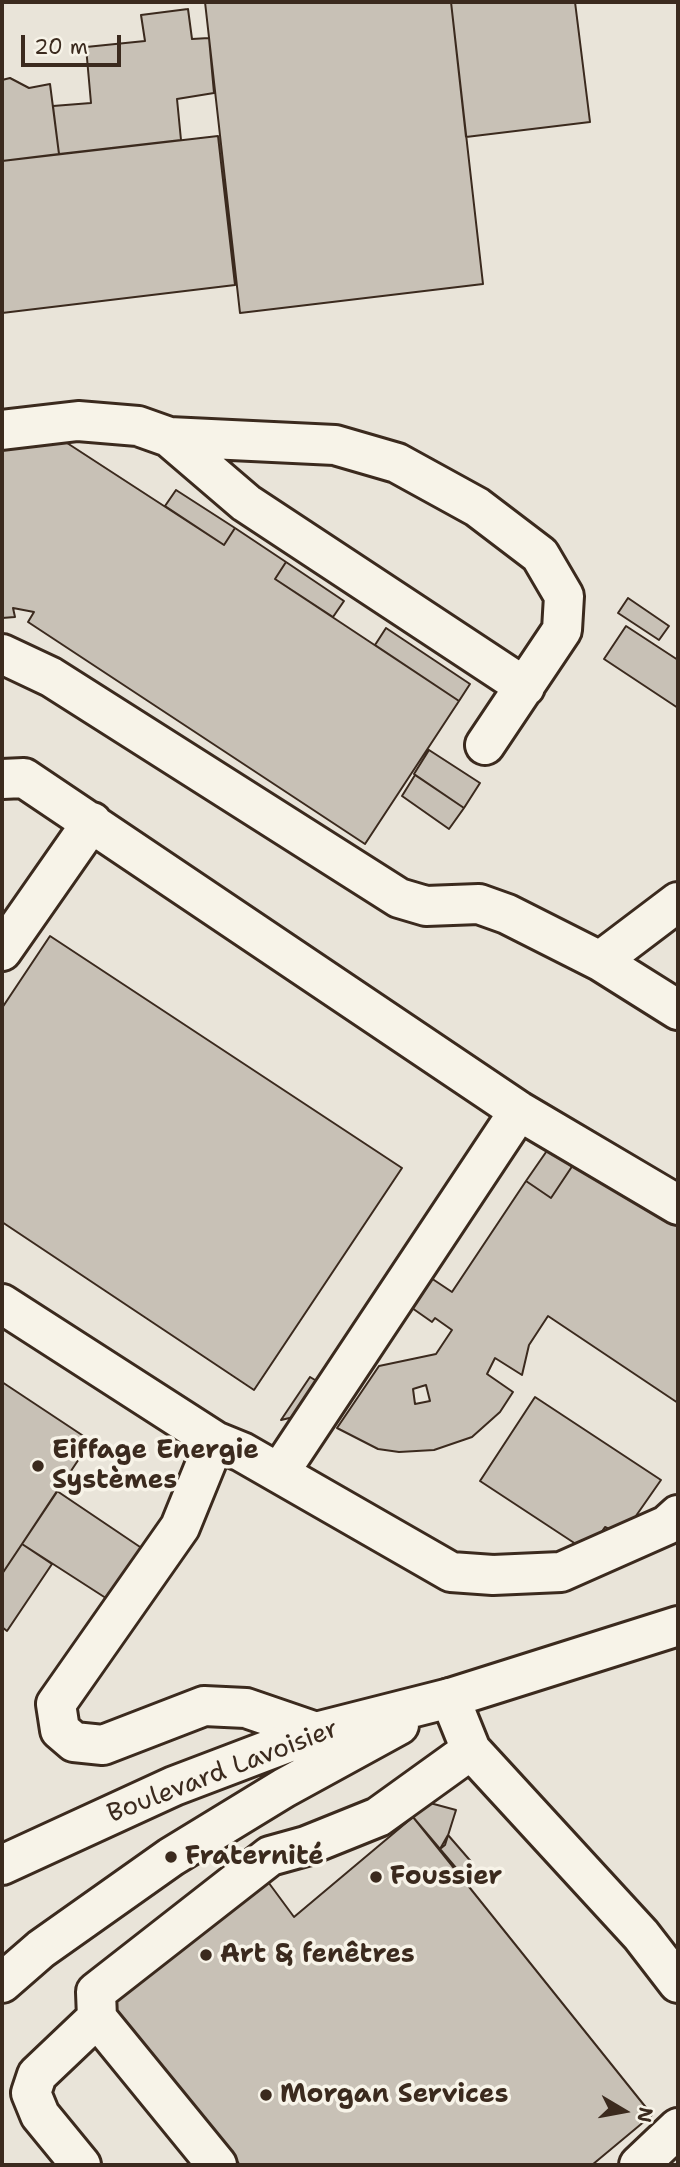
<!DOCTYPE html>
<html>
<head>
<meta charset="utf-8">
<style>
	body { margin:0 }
	#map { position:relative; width:680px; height:2167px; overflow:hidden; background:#f7f3e8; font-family:"Shantell Sans",sans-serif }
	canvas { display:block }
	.frame { position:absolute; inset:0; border:4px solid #3b2a1e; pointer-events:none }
	.north { position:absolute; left:589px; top:2076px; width:70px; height:70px; -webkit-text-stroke:5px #f7f3e8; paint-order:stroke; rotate:100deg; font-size:19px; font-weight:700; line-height:28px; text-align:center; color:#3b2a1e }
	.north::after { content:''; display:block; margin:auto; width:24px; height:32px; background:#3b2a1e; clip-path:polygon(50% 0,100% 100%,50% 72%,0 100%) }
	.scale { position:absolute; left:21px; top:35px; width:100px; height:32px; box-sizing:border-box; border:4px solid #3b2a1e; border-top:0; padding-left:9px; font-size:21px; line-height:24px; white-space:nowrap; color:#3b2a1e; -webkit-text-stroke:5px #f7f3e8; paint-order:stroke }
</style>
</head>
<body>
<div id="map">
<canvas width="680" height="2167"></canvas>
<div class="frame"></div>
<div class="north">N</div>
<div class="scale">20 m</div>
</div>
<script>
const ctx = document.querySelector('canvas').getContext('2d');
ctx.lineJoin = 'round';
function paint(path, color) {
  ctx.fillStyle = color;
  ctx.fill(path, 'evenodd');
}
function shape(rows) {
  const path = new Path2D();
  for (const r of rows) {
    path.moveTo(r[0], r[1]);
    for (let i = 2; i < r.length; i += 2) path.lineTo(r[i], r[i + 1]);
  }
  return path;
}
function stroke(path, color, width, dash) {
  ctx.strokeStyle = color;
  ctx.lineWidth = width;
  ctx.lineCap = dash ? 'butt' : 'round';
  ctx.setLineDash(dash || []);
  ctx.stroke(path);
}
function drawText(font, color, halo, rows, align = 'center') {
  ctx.font = font + ' "Shantell Sans",sans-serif';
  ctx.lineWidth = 7;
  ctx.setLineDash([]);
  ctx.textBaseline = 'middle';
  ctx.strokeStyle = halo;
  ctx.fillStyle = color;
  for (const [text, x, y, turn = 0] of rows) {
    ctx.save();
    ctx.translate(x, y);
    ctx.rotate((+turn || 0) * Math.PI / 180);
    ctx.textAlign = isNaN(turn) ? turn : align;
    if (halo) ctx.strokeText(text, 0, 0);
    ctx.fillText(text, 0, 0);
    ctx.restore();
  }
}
const built = shape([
	[2,2,678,2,678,2165,2,2165]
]);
const building = shape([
	[205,2,451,2,483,284,240,313,205,2],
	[451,2,575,2,590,122,466,137,451,2],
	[188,9,192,39,209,38,214,93,177,99,181,140,59,154,53,106,91,103,86,47,145,41,141,15,188,9],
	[10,78,29,88,50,84,59,154,2,161,2,80,10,78],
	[218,136,235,285,2,313,2,161,218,136],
	[64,441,224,545,235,528,286,562,275,579,459,701,365,844,28,622,34,612,13,608,15,617,2,618,2,448,64,441],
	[176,490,235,528,224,545,165,506,176,490],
	[286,562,344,601,333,617,275,579,286,562],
	[628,598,669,626,659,640,618,613,628,598],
	[626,626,678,660,678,708,604,659,626,626],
	[386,628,470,684,459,701,375,645,386,628],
	[429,750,480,783,464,808,414,774,429,750],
	[415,775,464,808,449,829,402,796,415,775],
	[50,936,402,1168,254,1390,2,1222,2,1008,50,936],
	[553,1142,577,1159,551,1198,526,1181,553,1142],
	[577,1159,678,1226,678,1403,548,1316,529,1345,522,1375,495,1358,487,1374,513,1392,500,1412,472,1437,434,1450,399,1452,378,1449,337,1428,379,1366,436,1354,452,1330,435,1318,432,1322,412,1308,431,1278,452,1292,526,1181,551,1198,577,1159],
	[426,1385,430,1401,415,1404,413,1389,426,1385],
	[310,1377,320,1383,298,1416,281,1420,310,1377],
	[2,1382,91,1441,2,1574,2,1382],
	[535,1397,661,1480,631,1523,613,1531,605,1527,588,1552,480,1481,535,1397],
	[57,1491,146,1551,112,1602,22,1544,57,1491],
	[22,1544,52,1564,7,1631,2,1627,2,1574,22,1544],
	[430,1803,456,1810,445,1845,440,1849,413,1817,430,1803],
	[413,1817,652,2115,592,2165,240,2165,103,2002,260,1871,294,1917,413,1817],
	[448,1835,474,1865,462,1875,440,1849,448,1835]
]);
const minor = shape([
	[2,430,78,421,138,426,169,437,246,503,525,687],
	[169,437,335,445,397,463,477,507,540,555,564,596,562,630,485,745],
	[2,654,51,677,399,898,426,906,479,904,507,914,600,961,678,1010],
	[2,779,24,778,519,1111,678,1205],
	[2,951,92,822],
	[600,961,678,902],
	[2,1304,215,1441,242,1452,451,1572,493,1575,561,1572,667,1525,678,1515],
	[215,1441,180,1527,56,1704,60,1730,74,1742,103,1745,204,1706,246,1708,316,1732],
	[279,1473,519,1111],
	[450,1698,471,1750,641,1935,678,1983],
	[97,2018,96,1992,270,1856,306,1846,378,1817,471,1750],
	[81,2165,40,2115,31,2093,37,2075,97,2018,217,2165],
	[639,2165,678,2128]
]);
const major = shape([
	[2,1865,174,1786,316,1732,450,1698,678,1626],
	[2,1983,41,1949,171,1857,284,1788,399,1725]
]);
const markers = [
	[38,1466,7,"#3b2a1e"],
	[171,1857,7,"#3b2a1e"],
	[376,1877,7,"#3b2a1e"],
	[206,1955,7,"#3b2a1e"],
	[266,2095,7,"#3b2a1e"]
];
const poiNames = [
	["Eiffage Energie",52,1451],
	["Systèmes",52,1481],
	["Fraternité",185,1857],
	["Foussier",390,1877],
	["Art & fenêtres",220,1955],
	["Morgan Services",280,2095]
];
const streetNames = [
	["Boulevard Lavoisier",223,1772,-21]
];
paint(built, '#e9e4d9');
paint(building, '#c8c1b6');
stroke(building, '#3b2a1e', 2);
stroke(minor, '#3b2a1e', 44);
stroke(major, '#3b2a1e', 44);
stroke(minor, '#f7f3e8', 38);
stroke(major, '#f7f3e8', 38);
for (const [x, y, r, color] of markers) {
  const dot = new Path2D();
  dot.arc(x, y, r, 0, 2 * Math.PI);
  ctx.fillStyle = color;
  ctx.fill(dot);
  stroke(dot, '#f7f3e8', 2.5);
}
drawText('bold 26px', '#3b2a1e', '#f7f3e8', poiNames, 'left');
drawText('26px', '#3b2a1e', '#f7f3e8', streetNames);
</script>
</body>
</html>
